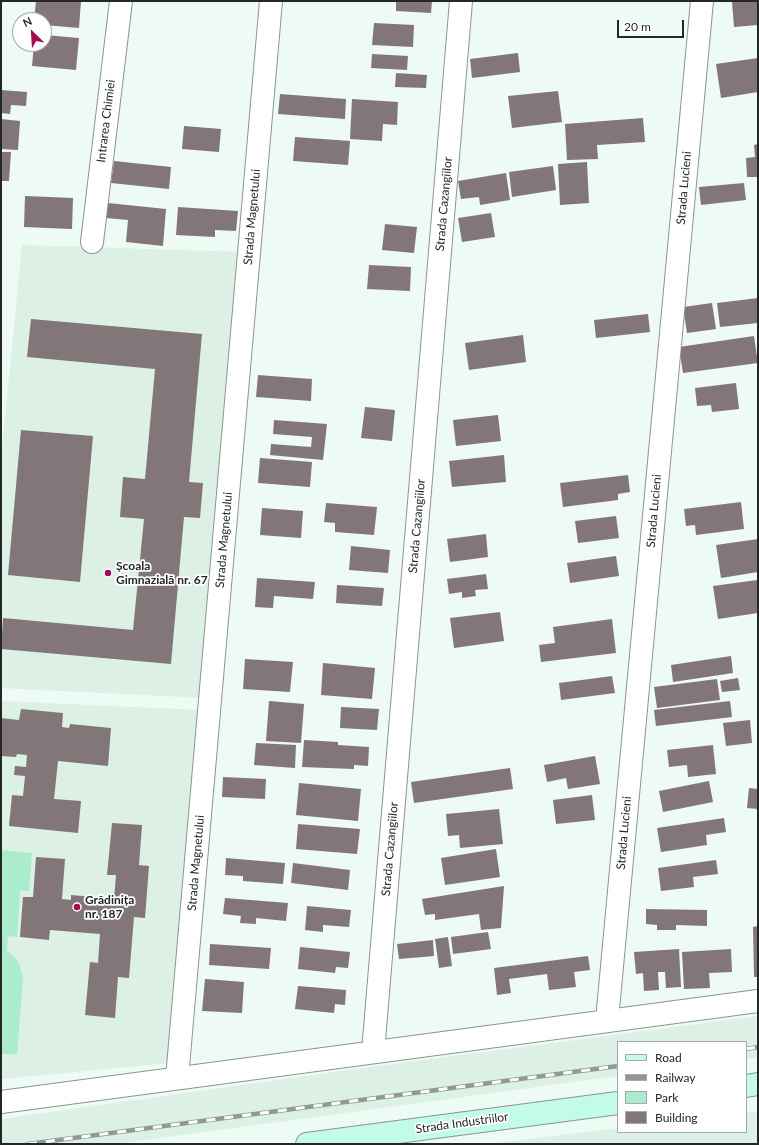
<!DOCTYPE html>
<html>
<head>
<meta charset="utf-8">
<style>
	body { margin:0 }
	#map { position:relative; width:759px; height:1145px; overflow:hidden; background:#eefaf4; font-family:Lato,sans-serif }
	canvas { display:block }
	.frame { position:absolute; inset:0; border:2px solid #232725; pointer-events:none }
	.legend { position:absolute; left:617px; top:1041px; width:130px; height:92px; box-sizing:border-box; background:#fff; border:1px solid #a7a9a8; margin:0; padding:5px 7px; list-style:none; font-size:12px; color:#232725 }
	.legend li { display:flex; align-items:center; gap:8px; height:20px }
	.legend b { width:20px; border:1px solid #a7a9a8 }
	.north { position:absolute; left:12px; top:12px; width:40px; height:40px; box-sizing:border-box; background:#fff; border:1px solid #a7a9a8; border-radius:50%; rotate:335deg; font-size:11px; font-weight:700; line-height:16px; text-align:center; color:#232725 }
	.north::after { content:''; display:block; margin:auto; width:14px; height:18px; background:#a10d51; clip-path:polygon(50% 0,100% 100%,50% 72%,0 100%) }
	.scale { position:absolute; left:617px; top:20px; width:67px; height:18px; box-sizing:border-box; border:2px solid #232725; border-top:0; padding-left:5px; font-size:12px; line-height:14px; white-space:nowrap; color:#232725; -webkit-text-stroke:3px #fff; paint-order:stroke }
</style>
</head>
<body>
<div id="map">
<canvas width="759" height="1145"></canvas>
<div class="frame"></div>
<ul class="legend">
<li><b style="height:5px;background:#c2fbe7"></b>Road</li>
<li><b style="height:5px;background:#919995"></b>Railway</li>
<li><b style="height:11px;background:#aaeccc"></b>Park</li>
<li><b style="height:11px;background:#837679"></b>Building</li>
</ul>
<div class="north">N</div>
<div class="scale">20 m</div>
</div>
<script>
const ctx = document.querySelector('canvas').getContext('2d');
ctx.lineJoin = 'round';
function paint(path, color) {
  ctx.fillStyle = color;
  ctx.fill(path, 'evenodd');
}
function shape(rows) {
  const path = new Path2D();
  for (const r of rows) {
    path.moveTo(r[0], r[1]);
    for (let i = 2; i < r.length; i += 2) path.lineTo(r[i], r[i + 1]);
  }
  return path;
}
function stroke(path, color, width, dash) {
  ctx.strokeStyle = color;
  ctx.lineWidth = width;
  ctx.lineCap = dash ? 'butt' : 'round';
  ctx.setLineDash(dash || []);
  ctx.stroke(path);
}
function drawText(font, color, halo, rows, align = 'center') {
  ctx.font = font + ' Lato,sans-serif';
  ctx.lineWidth = 3.5;
  ctx.setLineDash([]);
  ctx.textBaseline = 'middle';
  ctx.strokeStyle = halo;
  ctx.fillStyle = color;
  for (const [text, x, y, turn = 0] of rows) {
    ctx.save();
    ctx.translate(x, y);
    ctx.rotate((+turn || 0) * Math.PI / 180);
    ctx.textAlign = isNaN(turn) ? turn : align;
    if (halo) ctx.strokeText(text, 0, 0);
    ctx.fillText(text, 0, 0);
    ctx.restore();
  }
}
const built = shape([
	[22,245,245,252,204,698,1,688,1,458],
	[1,701,201,710,171,1063,1,1079],
	[758,1016,758,1057,746,1059,746,1042,618,1042,618,1076,116,1144,1,1144,1,1119,370,1067],
	[758,1111,758,1144,488,1144,618,1128,618,1132,746,1132,746,1113]
]);
const green = shape([
	[1,850,32,853,29,891,20,891,17,937,8,936,7,951,16,958,20,965,23,979,17,1054,1,1054]
]);
const building = shape([
	[36,1,81,1,79,28,44,25,44,20,34,20],
	[396,1,432,1,431,13,396,11],
	[758,1,758,25,734,27,732,2],
	[374,23,414,25,413,47,372,45],
	[44,35,79,38,76,70,32,66,34,44,44,44],
	[518,53,520,72,472,78,470,59],
	[372,54,408,56,407,70,371,68],
	[758,58,758,92,721,98,716,64],
	[396,73,427,75,426,88,395,87],
	[1,90,27,92,26,106,11,105,10,114,1,113],
	[558,91,562,122,512,128,508,96],
	[280,94,346,99,345,119,278,114],
	[352,99,398,102,397,125,383,124,382,141,350,139],
	[643,118,645,142,597,145,598,159,567,160,565,124],
	[1,119,20,121,18,150,1,149],
	[184,126,221,129,219,152,182,149],
	[295,137,350,141,348,165,293,161],
	[758,144,758,177,747,177,746,158,755,157,754,145],
	[1,152,11,152,9,181,1,181],
	[114,161,171,167,169,189,111,183],
	[587,162,589,203,560,205,558,164],
	[553,166,556,190,512,197,509,172],
	[506,173,510,200,480,205,479,197,461,199,458,181],
	[744,183,746,200,701,205,699,187],
	[25,196,73,198,72,229,24,227],
	[108,203,166,209,163,246,126,242,128,220,106,218],
	[178,207,238,211,236,231,215,230,215,237,176,235],
	[491,213,495,237,462,242,458,218],
	[385,224,417,227,414,253,382,250],
	[369,265,411,267,410,291,367,289],
	[758,298,758,323,720,327,717,303],
	[712,303,716,329,687,333,683,307],
	[648,314,650,332,596,338,594,320],
	[31,319,202,334,189,482,203,483,200,518,184,517,171,664,1,649,3,618,133,630,144,519,120,517,123,477,145,479,155,369,27,357],
	[523,335,526,362,469,370,465,343],
	[754,336,758,363,683,373,679,347],
	[258,375,312,379,311,401,256,397],
	[736,383,739,409,712,412,711,405,697,406,695,388],
	[365,407,395,410,392,441,361,438],
	[498,415,501,441,456,446,453,420],
	[274,420,327,424,323,460,270,455,271,444,311,447,312,437,273,434],
	[21,430,93,436,80,582,8,575],
	[504,455,506,482,452,487,449,461],
	[260,458,312,462,310,487,258,483],
	[628,475,630,492,618,494,618,500,563,507,560,483],
	[741,502,744,529,696,535,695,525,686,526,684,509],
	[326,503,377,507,374,535,335,532,335,523,324,522],
	[262,508,303,511,301,538,260,535],
	[616,516,619,538,578,543,575,521],
	[486,534,488,557,450,562,447,539],
	[758,539,758,572,721,578,716,545],
	[351,546,390,550,388,573,349,570],
	[616,556,619,576,570,583,567,563],
	[486,574,488,589,475,590,476,596,462,598,462,592,449,594,447,579],
	[257,578,315,582,313,599,274,596,273,608,255,607],
	[757,580,758,613,718,619,713,586],
	[337,585,384,588,382,606,336,603],
	[500,612,504,641,454,648,450,618],
	[612,619,616,653,541,662,539,645,555,643,553,627],
	[731,656,733,673,673,682,671,665],
	[245,659,293,662,290,692,243,689],
	[323,663,375,668,372,699,321,695],
	[612,676,615,693,561,700,559,683],
	[738,678,740,690,722,692,720,681],
	[717,679,720,700,657,708,654,687],
	[269,701,304,704,301,743,266,741],
	[730,701,732,717,656,726,654,710],
	[341,707,379,709,377,730,340,728],
	[21,709,63,713,62,727,69,728,70,724,111,728,108,766,58,761,54,799,81,801,78,833,9,826,12,795,23,796,25,776,14,775,15,766,26,767,27,755,17,754,16,757,1,756,1,718,19,720],
	[750,720,752,743,726,746,723,723],
	[304,740,338,742,338,745,369,747,368,766,354,765,354,769,302,767],
	[256,743,296,745,295,768,254,765],
	[713,745,716,774,688,777,687,765,669,767,667,750],
	[595,756,600,784,568,789,566,778,547,782,544,765],
	[510,768,513,789,414,803,411,782],
	[223,777,266,779,265,799,222,797],
	[709,781,713,802,663,812,659,791],
	[299,783,361,789,358,821,296,815],
	[749,788,758,789,758,809,747,808],
	[592,795,595,820,556,824,553,800],
	[499,809,503,844,460,848,459,835,448,836,446,814],
	[724,818,726,832,706,835,707,845,661,852,657,828],
	[112,823,142,825,139,865,149,866,145,918,134,917,129,978,118,977,115,1018,85,1015,90,962,98,963,100,934,50,930,49,940,20,937,23,897,33,897,36,857,65,859,62,899,71,900,71,895,114,899,116,875,107,875],
	[298,824,360,829,357,854,296,849],
	[496,849,500,877,445,885,441,858],
	[226,858,285,863,283,884,243,881,243,876,225,875],
	[716,860,718,874,693,877,694,887,661,891,658,868],
	[293,863,350,870,348,890,291,883],
	[504,886,501,928,481,930,479,914,435,920,435,914,425,915,422,899],
	[225,898,288,903,286,921,256,918,256,924,240,923,241,916,223,914],
	[307,906,351,910,349,927,323,925,323,932,305,930],
	[646,909,707,910,707,926,676,925,676,930,657,930,657,925,646,924],
	[758,926,758,977,754,977,753,927],
	[488,932,491,949,453,954,451,937],
	[448,937,452,966,439,968,435,939],
	[433,940,434,956,399,959,397,944],
	[210,944,271,948,269,969,209,965],
	[300,947,350,952,348,968,336,967,335,973,298,969],
	[679,949,681,987,666,988,665,972,658,972,659,990,644,991,643,973,636,974,634,952],
	[731,949,732,972,709,973,710,988,684,989,682,952],
	[588,956,590,970,574,972,576,987,549,990,547,974,509,979,511,993,497,995,494,968],
	[205,979,244,982,242,1013,202,1011],
	[298,986,346,990,345,1005,335,1004,334,1013,295,1009]
]);
const minor = shape([
	[92,242,121,1],
	[607,1020,702,1],
	[373,1052,461,1],
	[177,1078,271,1],
	[1,1102,758,1001]
]);
const secondary = shape([
	[746,1086,758,1084],
	[307,1144,618,1103]
]);
const rail = shape([
	[746,1049,758,1047],
	[28,1144,618,1066]
]);
const markers = [
	[108,573,4,"#a10d51"],
	[77,907,4,"#a10d51"]
];
const streetNames = [
	["Intrarea Chimiei",106,121,-83],
	["Strada Lucieni",684,188,-85],
	["Strada Cazangiilor",444,204,-85],
	["Strada Magnetului",252,217,-85],
	["Strada Lucieni",654,511,-85],
	["Strada Cazangiilor",417,526,-85],
	["Strada Magnetului",224,540,-85],
	["Strada Lucieni",624,833,-85],
	["Strada Cazangiilor",390,849,-85],
	["Strada Magnetului",196,863,-85],
	["Strada Industriilor",462,1123,-8]
];
const poiNames = [
	["Școala",116,566],
	["Gimnazială nr. 67",116,580],
	["Grădinița",85,900],
	["nr. 187",85,914]
];
paint(built, '#dcf0e6');
paint(green, '#aaeccc');
paint(building, '#837679');
stroke(minor, '#8a958f', 24);
stroke(secondary, '#8a958f', 24);
stroke(minor, '#fff', 22);
stroke(secondary, '#c2fbe7', 22);
stroke(rail, '#919995', 4.5);
stroke(rail, '#fff', 3, [9]);
for (const [x, y, r, color] of markers) {
  const dot = new Path2D();
  dot.arc(x, y, r, 0, 2 * Math.PI);
  ctx.fillStyle = color;
  ctx.fill(dot);
  stroke(dot, '#fff', 1.5);
}
drawText('12px', '#232725', '#fff', streetNames);
drawText('bold 12px', '#232725', '#fff', poiNames, 'left');
</script>
</body>
</html>
